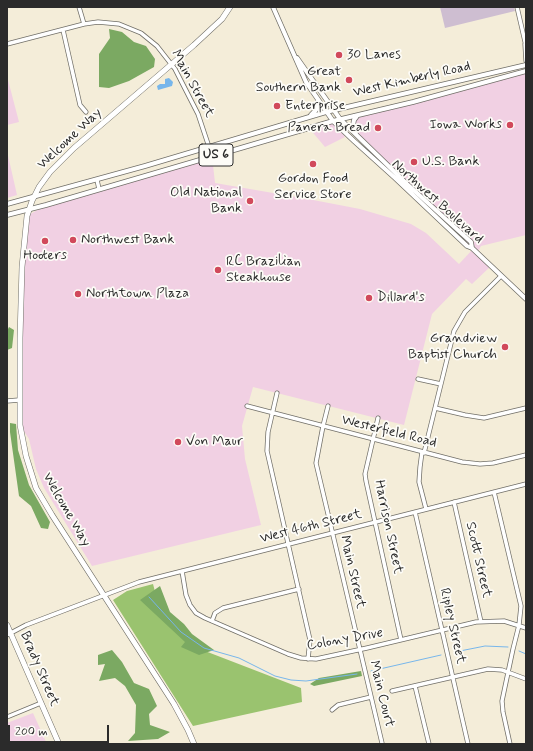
<!DOCTYPE html>
<html>
<head>
<meta charset="utf-8">
<style>
	body { margin:0 }
	#map { position:relative; width:533px; height:751px; overflow:hidden; background:#f4edd9; font-family:Mynerve,sans-serif }
	canvas { display:block }
	.frame { position:absolute; inset:0; border:8px solid #2b2b2b; pointer-events:none }
	.scale { position:absolute; left:8px; top:725px; width:101px; height:18px; box-sizing:border-box; border:2px solid #2b2b2b; border-top:0; padding-left:5px; font-size:12px; line-height:14px; white-space:nowrap; color:#2b2b2b; -webkit-text-stroke:3px #fdfcf7; paint-order:stroke }
</style>
</head>
<body>
<div id="map">
<canvas width="533" height="751"></canvas>
<div class="frame"></div>
<div class="scale">200 m</div>
</div>
<script>
const ctx = document.querySelector('canvas').getContext('2d');
ctx.lineJoin = 'round';
function paint(path, color) {
  ctx.fillStyle = color;
  ctx.fill(path, 'evenodd');
}
function shape(rows) {
  const path = new Path2D();
  for (const r of rows) {
    path.moveTo(r[0], r[1]);
    for (let i = 2; i < r.length; i += 2) path.lineTo(r[i], r[i + 1]);
  }
  return path;
}
function stroke(path, color, width, dash) {
  ctx.strokeStyle = color;
  ctx.lineWidth = width;
  ctx.lineCap = dash ? 'butt' : 'round';
  ctx.setLineDash(dash || []);
  ctx.stroke(path);
}
function drawText(font, color, halo, rows, align = 'center') {
  ctx.font = font + ' Mynerve,sans-serif';
  ctx.lineWidth = 3.5;
  ctx.setLineDash([]);
  ctx.textBaseline = 'middle';
  ctx.strokeStyle = halo;
  ctx.fillStyle = color;
  for (const [text, x, y, turn = 0] of rows) {
    ctx.save();
    ctx.translate(x, y);
    ctx.rotate((+turn || 0) * Math.PI / 180);
    ctx.textAlign = isNaN(turn) ? turn : align;
    if (halo) ctx.strokeText(text, 0, 0);
    ctx.fillText(text, 0, 0);
    ctx.restore();
  }
}
const built = shape([
	[526,71,526,235,481,246,477,253,491,266,472,284,466,279,432,314,404,425,253,387,242,426,245,459,261,525,92,566,44,488,36,469,29,439,20,425,20,338,27,216,46,205,212,156,215,183,308,199,360,209,411,224,426,233,459,264,473,249,405,185,396,174,358,138,353,127,356,117],
	[7,76,19,122,7,125],
	[333,121,345,137,325,147,309,128],
	[7,151,17,195,7,198],
	[33,713,47,744,7,744,7,723]
]);
const industrial = shape([
	[440,7,514,7,515,11,445,28]
]);
const green = shape([
	[153,584,162,618,192,646,301,688,302,702,193,726,113,600,127,591]
]);
const forest = shape([
	[109,29,122,32,134,42,146,46,155,59,154,67,129,81,109,88,99,87,99,54,110,38],
	[9,327,14,330,12,348,7,350,7,331],
	[10,423,16,424,18,450,29,485,50,522,48,529,41,528,31,506,19,496,10,432],
	[160,586,170,612,184,624,192,634,214,650,199,655,181,647,185,642,140,600],
	[112,650,122,662,134,683,149,689,157,706,149,714,150,725,170,732,158,739,128,741,135,733,136,705,125,686,115,678,99,681,105,664,98,665,98,655],
	[361,671,362,676,314,686,310,684,319,678]
]);
const water = shape([
	[169,78,173,82,172,86,158,90,157,86,160,84,165,84,165,79]
]);
const stream = shape([
	[149,597,181,632,204,648,239,658,275,676,291,680,306,681,357,674],
	[519,651,526,654],
	[455,652,485,646,508,647],
	[371,671,441,655]
]);
const minor = shape([
	[79,7,84,24],
	[517,7,526,46],
	[63,30,80,105,86,112],
	[7,44,84,24,98,22,119,24,141,33,157,46,175,69,198,114,212,156],
	[525,44,526,61],
	[97,180,99,189],
	[418,379,441,384],
	[277,393,268,432,267,451,310,640,308,659],
	[7,401,19,400],
	[247,406,462,462,480,464,493,463,526,455],
	[328,406,323,426,316,463,382,743],
	[435,408,465,415,484,418,526,408],
	[378,418,365,474,366,481,401,640],
	[422,452,420,467,419,482,426,509],
	[424,453,454,331,465,312,501,276],
	[494,492,521,606,519,625,513,649,502,701,503,712,510,744],
	[454,502,481,622],
	[415,512,468,744],
	[182,571,186,595,190,605,196,613,205,618,288,654,301,658,316,659,367,648,476,622,504,621,526,628],
	[212,621,215,613,223,608,299,589],
	[7,635,26,625,139,582,526,484],
	[415,686,429,744],
	[392,691,488,669,502,670,526,679],
	[332,710,338,705,371,697],
	[7,717,41,703]
]);
const major = shape([
	[273,7,306,82,333,121,354,141,395,178,467,246,472,248,526,299],
	[297,58,340,119,407,184,471,242,472,248],
	[311,115,316,110,318,101],
	[356,134,353,125,354,120,357,116],
	[7,204,145,166,326,112,526,65],
	[7,215,46,205,333,121,413,102,526,71]
]);
const highway = shape([
	[7,625,59,744],
	[194,744,188,730,174,704,52,515,36,488,26,456,20,425,20,338,22,267,27,216,32,201,39,187,50,172,74,148,194,45,222,19,230,7]
]);
const markers = [
	[339,55,4,"#d1495b"],
	[349,80,4,"#d1495b"],
	[277,106,4,"#d1495b"],
	[510,125,4,"#d1495b"],
	[378,128,4,"#d1495b"],
	[414,162,4,"#d1495b"],
	[313,164,4,"#d1495b"],
	[250,201,4,"#d1495b"],
	[73,240,4,"#d1495b"],
	[45,241,4,"#d1495b"],
	[218,270,4,"#d1495b"],
	[78,294,4,"#d1495b"],
	[369,298,4,"#d1495b"],
	[505,347,4,"#d1495b"],
	[178,442,4,"#d1495b"]
];
const shields = [
	[216,155,34]
];
const shieldNames = [
	["US 6",216,155]
];
const poiNames = [
	["30 Lanes",347,55],
	["Great",341,72,"right"],
	["Southern Bank",341,88,"right"],
	["Enterprise",285,106],
	["Iowa Works",502,125,"right"],
	["Panera Bread",370,128,"right"],
	["U.S. Bank",422,162],
	["Gordon Food",313,179,"center"],
	["Service Store",313,195,"center"],
	["Old National",242,193,"right"],
	["Bank",242,209,"right"],
	["Northwest Bank",81,240],
	["Hooters",45,256,"center"],
	["RC Brazilian",226,262],
	["Steakhouse",226,278],
	["Northtown Plaza",86,294],
	["Dillard's",377,298],
	["Grandview",497,339,"right"],
	["Baptist Church",497,355,"right"],
	["Von Maur",186,442]
];
const streetNames = [
	["West Kimberly Road",412,80,-13],
	["Main Street",192,84,61],
	["Welcome Way",70,139,-43],
	["Northwest Boulevard",437,202,42],
	["Westerfield Road",389,432,14],
	["Welcome Way",66,510,60],
	["West 46th Street",311,527,-14],
	["Harrison Street",388,527,78],
	["Scott Street",478,560,77],
	["Main Street",352,572,77],
	["Ripley Street",452,626,77],
	["Colony Drive",345,640,-10],
	["Brady Street",39,669,67],
	["Main Court",381,694,76]
];
paint(built, '#f1d0e3');
paint(industrial, '#cebed1');
paint(green, '#9ac36f');
paint(forest, '#7ba962');
paint(water, '#77b6eb');
stroke(stream, '#77b6eb', 1);
stroke(minor, '#716f68', 5);
stroke(major, '#716f68', 5.5);
stroke(highway, '#716f68', 6);
stroke(minor, '#fff', 3.5);
stroke(major, '#fff', 4);
stroke(highway, '#fff', 5);
for (const [x, y, r, color] of markers) {
  const dot = new Path2D();
  dot.arc(x, y, r, 0, 2 * Math.PI);
  ctx.fillStyle = color;
  ctx.fill(dot);
  stroke(dot, '#fdfcf7', 1.5);
}
for (const [x, y, w] of shields) {
  const box = new Path2D();
  box.roundRect(x - w / 2, y - 11, w, 22, 3);
  ctx.fillStyle = '#fdfcf7';
  ctx.fill(box);
  stroke(box, '#2b2b2b', 1);
}
drawText('bold 13px', '#2b2b2b', null, shieldNames);
drawText('14px', '#2b2b2b', '#fdfcf7', poiNames, 'left');
drawText('14px', '#2b2b2b', '#fdfcf7', streetNames);
</script>
</body>
</html>
